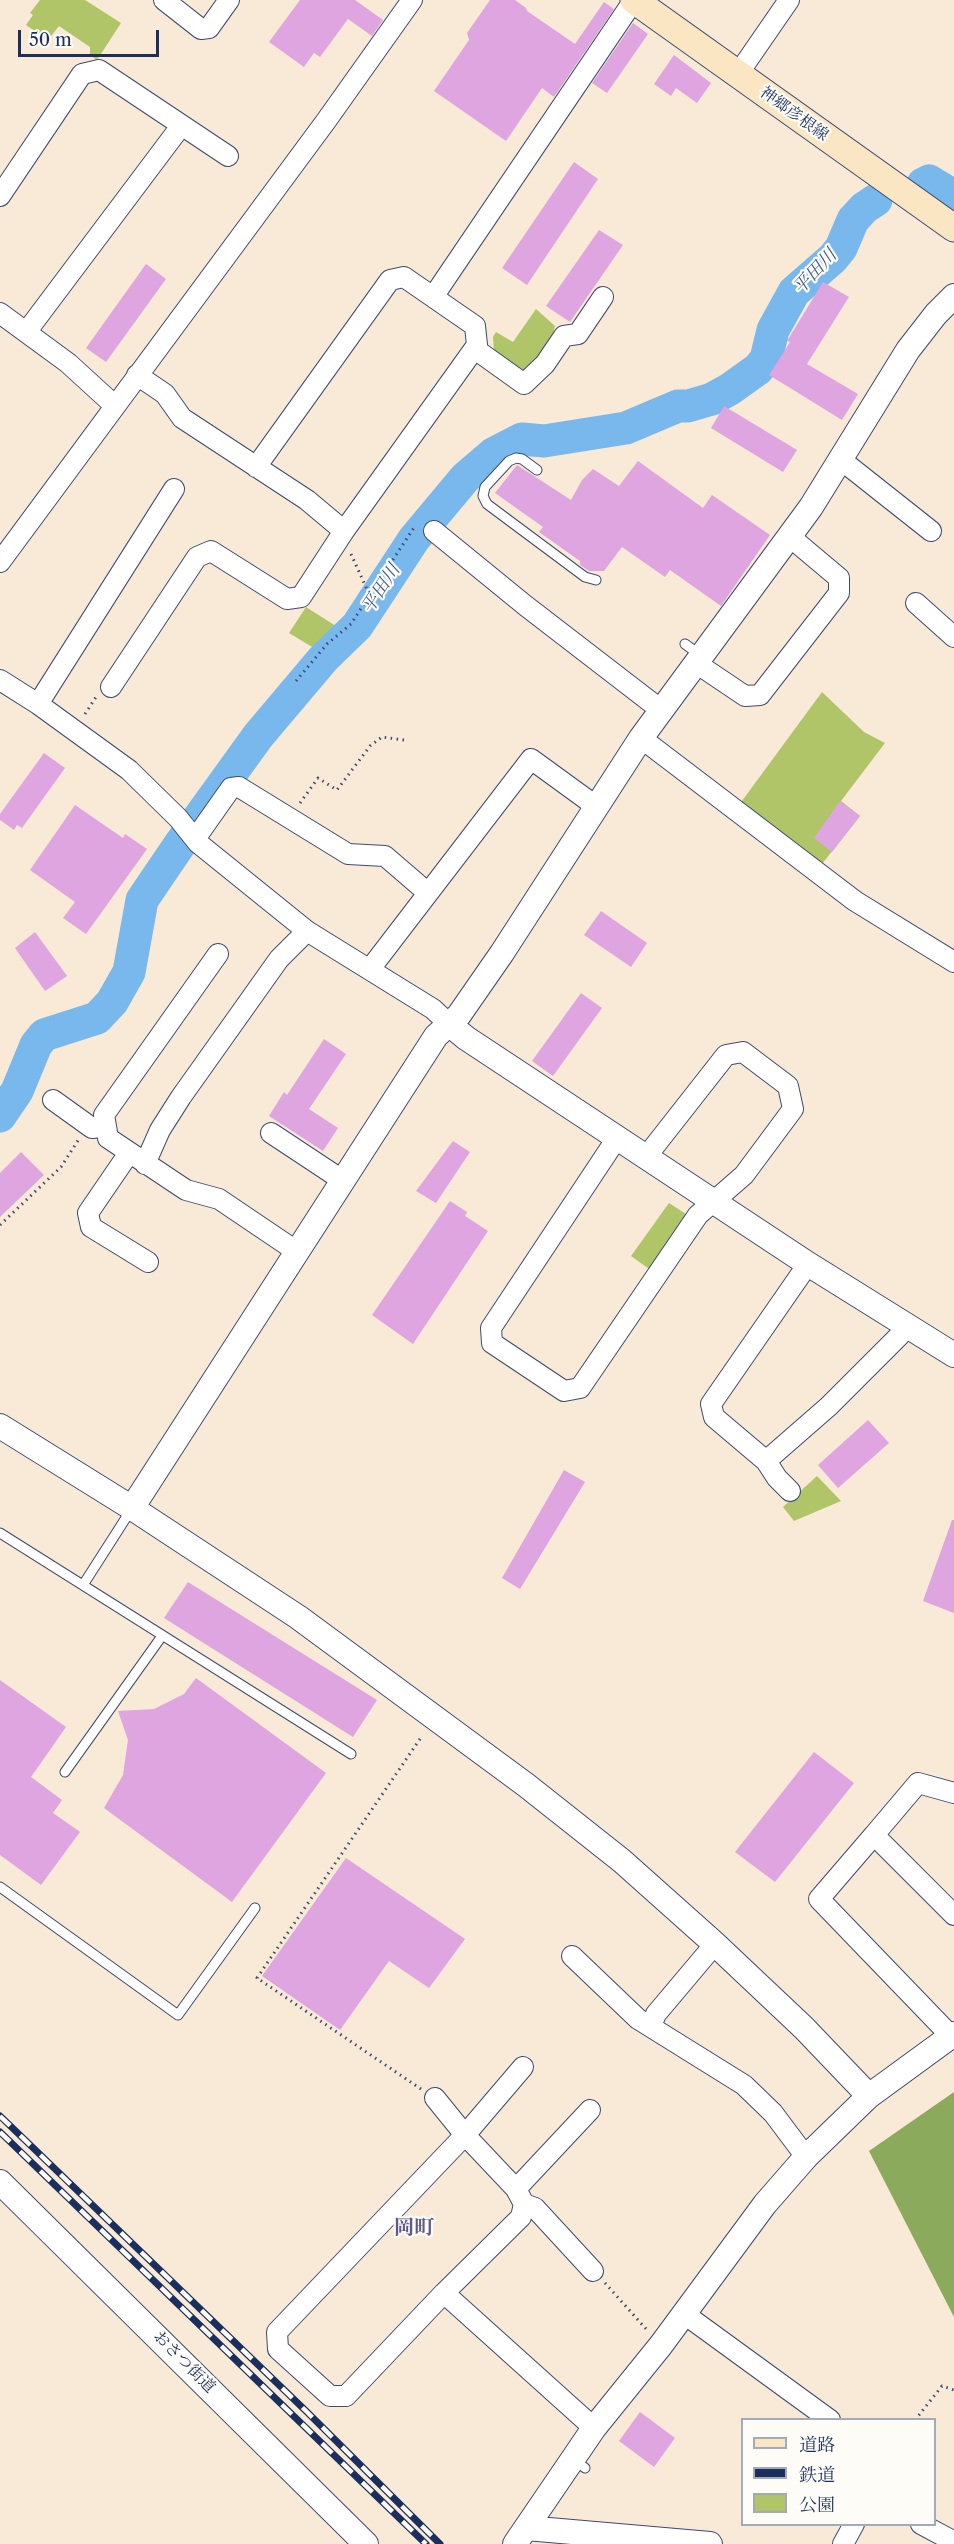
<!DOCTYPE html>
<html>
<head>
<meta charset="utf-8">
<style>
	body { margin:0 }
	#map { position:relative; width:954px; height:2544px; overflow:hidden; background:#f8ead6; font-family:"Libre Caslon Text","Noto Serif JP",serif }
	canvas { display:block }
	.legend { position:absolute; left:741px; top:2418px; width:195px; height:108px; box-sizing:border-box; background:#fdfcf7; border:2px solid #a3aaba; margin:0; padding:8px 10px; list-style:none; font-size:18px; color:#1b2f5e }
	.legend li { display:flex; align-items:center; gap:12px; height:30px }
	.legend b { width:30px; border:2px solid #a3aaba }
	.scale { position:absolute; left:18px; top:30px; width:141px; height:27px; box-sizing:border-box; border:3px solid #1b2f5e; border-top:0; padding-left:8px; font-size:18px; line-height:21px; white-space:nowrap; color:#1b2f5e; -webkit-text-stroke:4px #fdfcf7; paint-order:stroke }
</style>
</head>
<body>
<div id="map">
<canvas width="954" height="2544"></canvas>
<ul class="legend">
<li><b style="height:8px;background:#fbe6c3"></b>道路</li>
<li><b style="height:8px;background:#1b2f5e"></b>鉄道</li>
<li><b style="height:16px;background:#b0c468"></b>公園</li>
</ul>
<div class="scale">50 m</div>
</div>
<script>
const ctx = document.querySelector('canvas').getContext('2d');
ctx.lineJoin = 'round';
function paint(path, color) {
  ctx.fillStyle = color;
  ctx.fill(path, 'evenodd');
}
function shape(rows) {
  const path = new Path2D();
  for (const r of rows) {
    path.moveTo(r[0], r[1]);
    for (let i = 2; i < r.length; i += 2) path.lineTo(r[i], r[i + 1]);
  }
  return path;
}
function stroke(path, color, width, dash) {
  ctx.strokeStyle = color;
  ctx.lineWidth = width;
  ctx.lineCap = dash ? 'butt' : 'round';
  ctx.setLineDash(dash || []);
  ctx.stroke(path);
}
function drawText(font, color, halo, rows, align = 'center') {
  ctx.font = font + ' "Libre Caslon Text","Noto Serif JP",serif';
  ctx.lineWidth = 4.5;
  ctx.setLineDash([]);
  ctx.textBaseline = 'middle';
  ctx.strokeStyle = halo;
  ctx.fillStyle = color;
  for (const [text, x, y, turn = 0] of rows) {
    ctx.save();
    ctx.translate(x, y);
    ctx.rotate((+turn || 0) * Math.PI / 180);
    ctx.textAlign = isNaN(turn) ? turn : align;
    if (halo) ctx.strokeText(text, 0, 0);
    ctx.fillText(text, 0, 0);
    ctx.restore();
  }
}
const green = shape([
	[40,0,85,0,121,23,97,60,90,55,90,47,59,26,48,40,26,25,33,15,30,13],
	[536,309,555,326,552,339,541,357,523,372,494,352,493,337,496,332,513,342],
	[306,607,339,628,317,650,289,633],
	[822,692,864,732,885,743,841,801,860,816,818,869,739,805],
	[669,1203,689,1216,652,1271,631,1256],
	[817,1476,841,1501,794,1521,783,1507]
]);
const forest = shape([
	[954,2092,954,2317,869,2151]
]);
const river = shape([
	[923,184,929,181,954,196],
	[0,1116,17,1091,36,1045,44,1035,97,1018,112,1002,129,972,142,900,178,847,258,736,323,659,357,626,414,539,465,478,493,454,522,439,544,441,626,428,678,406,688,406,712,399,730,389,758,369,766,359,773,330,794,292,833,258,841,248,853,220,864,208,876,200]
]);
const building = shape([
	[300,0,355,0,383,20,372,36,348,19,320,57,314,53,304,67,269,42],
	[490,0,515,0,526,8,527,11,575,44,604,2,614,9,554,97,542,88,506,141,434,91,469,40,467,33],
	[633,23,648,34,607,93,592,83],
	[674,55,711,83,697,103,676,88,671,96,654,84],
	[574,162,598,179,527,285,502,268],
	[599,230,623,245,570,322,546,306],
	[146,264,166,279,106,362,86,348],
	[823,282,849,297,807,364,858,394,842,420,769,375,790,342,787,341],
	[724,406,797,450,783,472,711,428],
	[638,461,703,508,712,495,770,535,721,606,670,570,665,577,622,547,604,571,589,571,580,565,580,561,539,532,543,527,495,493,517,465,571,500,582,480,593,469,619,486],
	[44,753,65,768,22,828,17,825,14,830,0,820,0,814],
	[840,801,860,816,832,852,814,838],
	[75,805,123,838,125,834,147,849,86,934,63,918,75,902,30,870],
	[601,911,647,943,631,967,584,935],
	[35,932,67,976,45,991,15,948],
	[581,993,602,1008,553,1076,532,1061],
	[324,1039,346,1054,309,1109,338,1128,323,1151,269,1116,284,1092,287,1095],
	[453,1141,470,1152,436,1203,416,1191],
	[21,1152,44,1175,0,1217,0,1173],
	[450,1201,467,1212,465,1216,488,1231,413,1344,372,1315],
	[868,1420,889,1443,838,1488,818,1465],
	[564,1470,585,1482,520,1589,502,1578],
	[952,1520,954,1520,954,1613,923,1601],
	[188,1582,377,1700,353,1737,164,1618],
	[196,1678,326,1773,232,1902,104,1808,123,1775,128,1740,118,1711,154,1709,184,1694],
	[0,1680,66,1727,31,1777,62,1800,53,1813,80,1832,41,1885,0,1855],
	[814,1752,854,1783,775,1882,735,1852],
	[346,1858,465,1939,429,1988,389,1961,340,2030,262,1976],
	[640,2412,675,2438,654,2467,619,2441]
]);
const path = shape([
	[351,554,370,596],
	[296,681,327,644,351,624,415,526],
	[85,714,96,697],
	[300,803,318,778,337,790,370,746,382,737,404,740],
	[0,1225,61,1167,79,1139],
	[421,2089,257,1978,422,1736],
	[605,2283,647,2330],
	[915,2420,942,2386,954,2390]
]);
const service = shape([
	[537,470,522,459,516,458,509,461,485,487,483,496,487,504,585,577,596,580],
	[685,644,700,655],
	[0,1533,351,1754],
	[83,1585,131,1510],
	[65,1772,162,1636],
	[0,1887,178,2015,255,1908],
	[573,2459,585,2468]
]);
const minor = shape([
	[164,0,201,29,209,28,229,0],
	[738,74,789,0],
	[0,196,82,74,99,70,228,156],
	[433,297,634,0],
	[0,313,68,363,114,405],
	[27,331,181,126],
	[475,349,524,384,545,364,564,336,578,334,603,297],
	[137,375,165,394,182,418,307,500,344,531],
	[840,459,931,531],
	[434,531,526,606,661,710],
	[0,562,326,121,412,0],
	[916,603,954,637],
	[696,663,745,696,760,695,839,593,839,578,789,536],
	[0,680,38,704,129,770,178,818,198,843,307,931,433,1009,449,1024],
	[111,687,197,557,211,551,287,599,301,597,344,531,477,345,475,326,404,277,390,280,256,467],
	[38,704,174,489],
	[641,738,855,901,954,962],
	[195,839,231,788,239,787,348,854,385,856,428,893],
	[218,954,104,1115,108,1138,186,1190,219,1199,296,1251],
	[370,969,531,759,597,807],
	[53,1100,92,1128,106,1126],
	[271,1133,342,1180],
	[617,1138,491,1328,492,1343,564,1391,580,1388,698,1215,744,1175,793,1109,788,1086,743,1052,726,1055,646,1157],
	[129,1153,88,1213,91,1227,148,1262],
	[145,1164,160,1130,181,1097,279,959,307,931],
	[766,1461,829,1406,907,1328],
	[790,1491,777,1478,766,1461,714,1417,711,1404,808,1264],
	[954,1793,918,1783,874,1835,954,1915],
	[874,1835,819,1899,951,2036],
	[572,1956,638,2019,744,2085,773,2113,806,2157],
	[651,2026,656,2014,715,1944],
	[435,2098,465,2135,523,2067],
	[516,2189,590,2110],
	[524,2204,535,2208,593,2271],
	[444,2293,521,2217,524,2204,516,2189,465,2135,277,2332,278,2349,330,2396,346,2396,444,2293,594,2428],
	[683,2313,830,2420],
	[921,2524,951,2540,952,2544],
	[843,2544,854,2524]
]);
const tertiary = shape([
	[449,1024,466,1038,808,1264,954,1355],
	[0,1426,132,1508,298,1617,526,1785,622,1861,715,1944,804,2028,869,2096],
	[132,1508,436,1036,459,1015,502,953,641,738,811,507,908,350,936,314,954,296],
	[0,2182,366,2544],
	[526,2528,710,2544],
	[515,2544,594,2428,661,2345,765,2204,806,2157,869,2096,954,2034]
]);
const secondary = shape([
	[634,0,954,228]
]);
const rail = shape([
	[0,2116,306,2411,440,2544],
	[0,2132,426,2544]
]);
const streetNames = [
	["神郷彦根線",794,114,36],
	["おさつ街道",184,2362,45]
];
const waterNames = [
	["平田川",815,272,-47],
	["平田川",381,589,-57]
];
const quarterNames = [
	["岡町",414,2228]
];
paint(green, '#b0c468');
paint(forest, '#8caa5c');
stroke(river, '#78b8ec', 33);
paint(building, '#dea5e0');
stroke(service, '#3c4b70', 11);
stroke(minor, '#3c4b70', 22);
stroke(tertiary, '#3c4b70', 26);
stroke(secondary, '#3c4b70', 29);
stroke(path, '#3c4b70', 3, [1.5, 4.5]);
stroke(service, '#fff', 9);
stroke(minor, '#fff', 20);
stroke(tertiary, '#fff', 24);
stroke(secondary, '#fbe6c3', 27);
stroke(rail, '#1b2f5e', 7);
stroke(rail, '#fdfcf7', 4.5, [14]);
drawText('16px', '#1b2f5e', '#fdfcf7', streetNames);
drawText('italic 18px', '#375889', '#fdfcf7', waterNames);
drawText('bold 20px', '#5f588c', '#fdfcf7', quarterNames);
</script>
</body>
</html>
